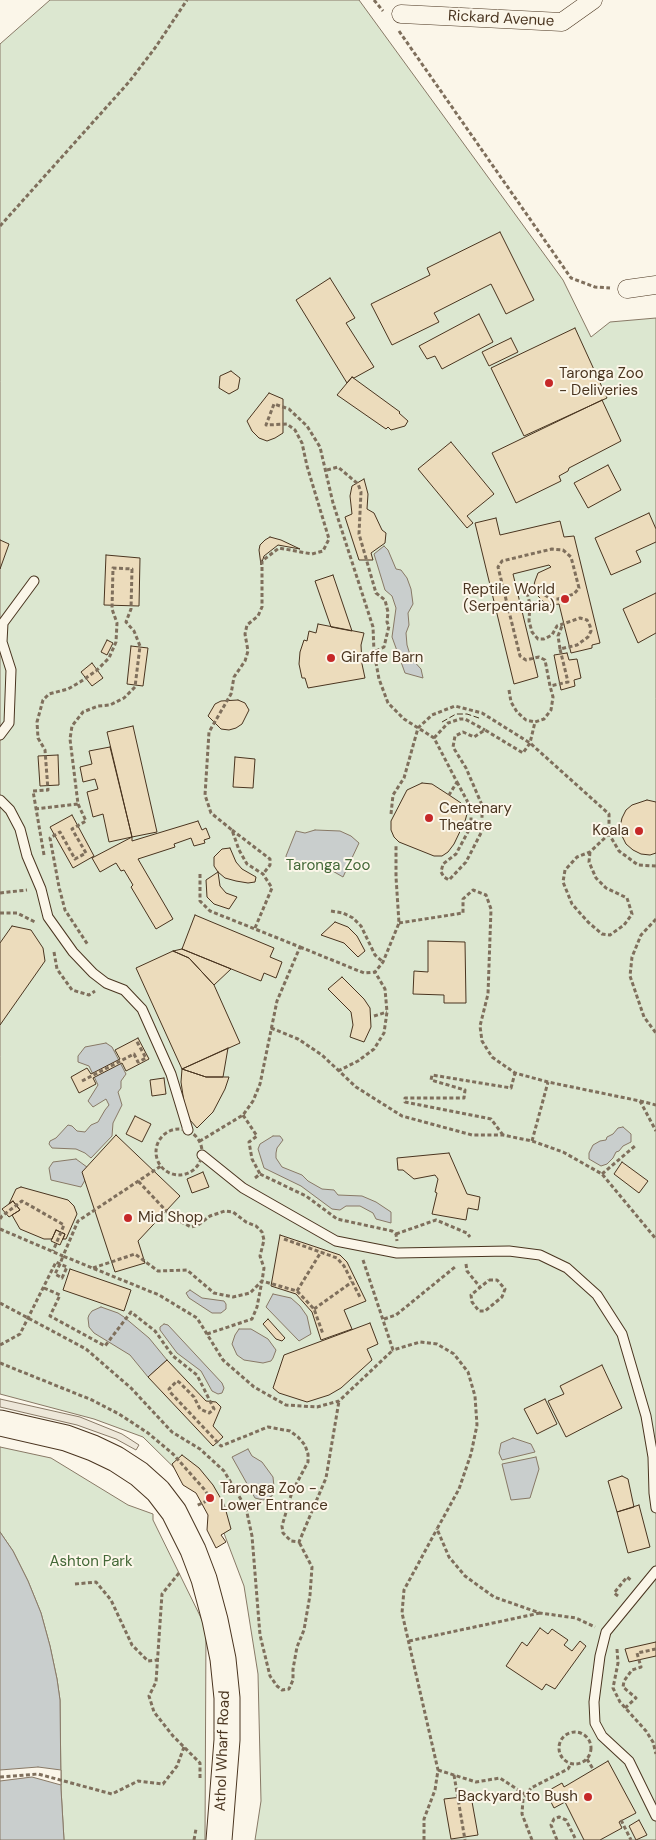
<!DOCTYPE html>
<html>
<head>
<meta charset="utf-8">
<style>
	body { margin:0 }
	canvas { display:block; background:#fbf6e9 }
</style>
</head>
<body>
<canvas width="656" height="1840"></canvas>
<script>
const ctx = document.querySelector('canvas').getContext('2d');
ctx.lineJoin = 'round';
function paint(path, color) {
  ctx.fillStyle = color;
  ctx.fill(path, 'evenodd');
}
function shape(rows) {
  const path = new Path2D();
  for (const r of rows) {
    if (r.length === 3) {
      path.moveTo(r[0] + r[2], r[1]);
      path.arc(r[0], r[1], r[2], 0, 2 * Math.PI);
      continue;
    }
    path.moveTo(r[0], r[1]);
    for (let i = 2; i < r.length; i += 2) path.lineTo(r[i], r[i + 1]);
  }
  return path;
}
function stroke(path, color, width, dash) {
  ctx.strokeStyle = color;
  ctx.lineWidth = width;
  ctx.lineCap = dash ? 'butt' : 'round';
  ctx.setLineDash(dash || []);
  ctx.stroke(path);
}
function drawText(font, color, halo, rows, align = 'center') {
  ctx.font = font + ' "DM Sans",sans-serif';
  ctx.lineWidth = 4;
  ctx.setLineDash([]);
  ctx.textBaseline = 'middle';
  ctx.strokeStyle = halo;
  ctx.fillStyle = color;
  for (const [text, x, y, turn = 0] of rows) {
    ctx.save();
    ctx.translate(x, y);
    ctx.rotate((+turn || 0) * Math.PI / 180);
    ctx.textAlign = isNaN(turn) ? turn : align;
    if (halo) ctx.strokeText(text, 0, 0);
    ctx.fillText(text, 0, 0);
    ctx.restore();
  }
}
const green = shape([
	[50,0,359,0,563,280,591,337,610,322,656,318,656,1840,255,1840,261,1801,258,1674,244,1586,214,1507,143,1437,94,1419,0,1394,0,44,50,0],
	[0,1447,51,1458,128,1505,153,1514,153,1520,206,1628,205,1840,64,1840,61,1789,60,1700,57,1679,50,1646,41,1613,28,1581,13,1551,0,1532,0,1447]
]);
const parking = shape([
	[0,1399,80,1417,122,1434,139,1445,136,1450,116,1439,77,1425,0,1407,0,1399]
]);
const water = shape([
	[384,546,388,550,396,569,401,570,407,578,411,589,413,604,408,613,409,625,406,633,407,645,411,658,421,669,423,678,405,673,392,637,396,608,392,596,385,590,374,554,384,546],
	[315,830,340,831,351,836,359,843,343,877,317,862,297,864,287,862,286,856,296,831,305,833,315,830],
	[106,1043,112,1047,126,1074,121,1081,121,1088,118,1092,122,1105,113,1123,112,1136,91,1158,85,1153,76,1149,52,1148,49,1144,50,1141,56,1138,68,1125,72,1126,77,1131,85,1132,91,1125,98,1122,105,1110,109,1105,106,1099,93,1107,88,1101,98,1085,89,1066,78,1062,78,1056,85,1047,106,1043],
	[623,1127,631,1134,631,1142,623,1146,619,1151,616,1152,613,1158,607,1164,601,1166,589,1159,589,1153,593,1145,600,1141,606,1140,607,1137,613,1134,618,1128,623,1127],
	[273,1136,280,1136,283,1140,277,1148,276,1153,276,1158,282,1167,302,1175,308,1181,322,1189,334,1190,338,1195,362,1196,376,1202,391,1212,391,1223,376,1219,373,1213,360,1206,346,1206,340,1210,332,1209,301,1186,264,1168,258,1149,260,1144,273,1136],
	[76,1159,91,1170,81,1187,51,1180,49,1168,53,1162,76,1159],
	[190,1290,202,1298,224,1301,226,1304,226,1309,221,1313,212,1313,189,1298,186,1293,190,1290],
	[273,1294,291,1298,300,1306,307,1316,311,1334,299,1341,266,1307,273,1294],
	[101,1307,118,1313,124,1317,149,1338,167,1360,148,1377,130,1355,94,1333,89,1327,88,1318,89,1315,92,1311,101,1307],
	[164,1324,168,1325,222,1383,224,1388,222,1393,218,1394,212,1391,201,1371,177,1353,160,1330,160,1327,164,1324],
	[239,1329,251,1329,268,1339,276,1350,273,1358,271,1361,263,1363,244,1360,237,1355,232,1344,235,1335,239,1329],
	[513,1438,531,1444,535,1452,502,1460,499,1453,501,1443,513,1438],
	[248,1449,252,1456,262,1462,273,1477,274,1487,272,1496,263,1500,255,1498,232,1457,248,1449],
	[536,1457,539,1469,530,1498,511,1500,502,1464,536,1457],
	[0,1532,13,1551,28,1581,41,1613,50,1646,57,1679,60,1700,61,1789,64,1840,0,1840,0,1532]
]);
const pier = shape([
	[38,1767,61,1770,61,1785,32,1777,0,1781,0,1770,38,1767]
]);
const building = shape([
	[500,232,534,300,506,314,491,284,434,313,439,322,392,345,371,304,430,275,427,268,500,232],
	[330,278,355,318,346,323,374,367,354,378,352,377,347,383,296,300,330,278],
	[479,314,493,342,442,369,435,356,427,359,419,346,479,314],
	[575,328,607,398,524,436,491,368,575,328],
	[511,338,518,352,489,366,482,352,511,338],
	[231,371,240,378,238,389,229,394,219,388,220,376,231,371],
	[352,377,400,412,399,413,408,421,405,426,391,430,388,427,386,429,337,395,352,377],
	[269,393,283,399,283,433,275,438,267,441,259,438,252,431,247,421,269,393],
	[602,400,621,441,569,468,568,471,559,476,561,481,516,503,492,453,602,400],
	[451,442,494,494,467,516,473,523,467,528,418,469,451,442],
	[608,465,621,490,588,508,574,483,608,465],
	[364,479,368,494,367,509,374,513,382,530,386,533,385,543,371,553,373,560,359,560,345,517,352,514,350,496,352,486,364,479],
	[649,513,656,529,656,542,636,551,641,562,611,575,595,538,649,513],
	[496,518,500,535,560,521,564,537,574,536,600,643,592,645,592,648,571,653,559,604,551,605,544,602,538,596,533,589,535,581,538,573,551,567,549,565,513,574,538,677,514,684,475,523,496,518],
	[270,537,281,540,300,549,278,545,264,556,261,565,259,550,260,545,265,540,270,537],
	[0,540,9,544,0,569,0,540],
	[106,555,140,558,139,606,104,605,106,555],
	[333,575,352,631,331,627,315,581,333,575],
	[656,593,656,633,638,643,623,609,656,593],
	[318,624,364,633,361,645,362,664,365,678,308,688,305,678,302,678,299,664,300,652,304,640,307,641,309,631,316,633,318,624],
	[107,640,113,643,107,655,101,652,107,640],
	[131,646,148,648,143,686,127,684,131,646],
	[567,653,569,660,577,659,581,678,574,680,575,686,561,690,554,655,567,653],
	[92,663,103,678,92,686,81,672,92,663],
	[238,700,245,703,249,710,242,724,236,728,229,730,221,729,208,716,215,704,221,701,238,700],
	[133,726,157,832,132,837,107,732,133,726],
	[110,747,132,837,109,842,103,814,93,817,87,792,98,789,95,779,83,782,80,767,92,764,89,751,110,747],
	[58,755,59,785,40,786,38,756,58,755],
	[235,757,255,759,253,788,233,787,235,757],
	[422,783,432,784,449,795,461,803,467,814,465,821,454,844,448,852,442,856,434,856,399,842,394,837,391,830,391,821,407,790,422,783],
	[647,800,656,802,656,853,650,855,641,854,633,850,626,844,622,836,620,827,622,818,626,810,632,805,647,800],
	[72,815,94,856,73,868,50,827,72,815],
	[198,821,202,830,206,828,210,838,204,840,205,843,194,846,191,838,174,844,175,847,138,859,173,919,156,929,131,887,133,885,124,870,121,871,116,863,100,872,92,858,132,837,132,841,198,821],
	[230,848,236,862,242,869,256,877,255,882,248,883,236,881,225,878,218,872,214,866,214,857,222,849,230,848],
	[218,872,220,886,226,893,237,897,229,909,214,904,207,897,206,880,218,872],
	[195,915,274,948,270,957,282,962,276,978,264,973,261,981,182,949,195,915],
	[335,922,348,927,357,936,365,951,358,957,344,943,321,935,335,922],
	[12,926,31,930,43,948,45,961,0,1025,0,943,12,926],
	[428,941,465,942,466,1003,444,1003,444,995,413,994,414,971,428,972,428,941],
	[182,949,231,969,214,985,189,958,173,951,182,949],
	[173,951,189,958,214,985,240,1043,182,1069,136,968,173,951],
	[342,977,364,999,370,1008,371,1027,364,1042,350,1037,353,1025,351,1012,328,989,342,977],
	[138,1038,149,1059,126,1071,122,1063,93,1078,96,1084,79,1093,71,1077,87,1068,91,1074,120,1059,115,1050,138,1038],
	[228,1048,223,1077,206,1077,182,1069,228,1048],
	[182,1069,206,1077,229,1077,225,1089,213,1112,197,1128,190,1120,185,1109,181,1082,182,1069],
	[164,1078,166,1094,152,1096,150,1080,164,1078],
	[135,1116,151,1124,142,1142,126,1134,135,1116],
	[116,1135,180,1196,138,1241,145,1263,115,1272,82,1172,116,1135],
	[449,1153,467,1194,480,1197,478,1210,468,1208,466,1220,432,1214,437,1193,435,1192,438,1179,435,1175,414,1179,403,1170,398,1170,397,1158,449,1153],
	[622,1162,648,1181,639,1193,614,1174,622,1162],
	[203,1172,209,1187,192,1193,187,1179,203,1172],
	[21,1187,68,1200,74,1206,77,1214,66,1239,63,1239,65,1234,56,1230,52,1239,44,1239,20,1229,12,1215,20,1210,13,1201,9,1204,16,1189,21,1187],
	[13,1201,20,1210,9,1217,2,1209,13,1201],
	[56,1230,65,1234,60,1245,51,1241,56,1230],
	[280,1235,340,1255,347,1262,366,1301,344,1310,352,1329,321,1340,312,1312,296,1294,271,1286,280,1235],
	[70,1269,131,1290,124,1311,63,1290,70,1269],
	[268,1319,285,1338,282,1341,276,1339,263,1324,268,1319],
	[370,1323,378,1344,367,1349,372,1360,341,1388,329,1395,307,1402,279,1393,273,1388,284,1355,370,1323],
	[167,1360,206,1401,216,1402,221,1407,213,1426,223,1437,213,1446,148,1377,167,1360],
	[602,1365,622,1408,566,1437,548,1401,564,1394,560,1386,602,1365],
	[545,1399,557,1424,537,1434,524,1409,545,1399],
	[182,1455,199,1468,213,1485,224,1504,231,1529,221,1535,226,1542,216,1548,207,1530,208,1515,196,1493,183,1485,172,1464,182,1455],
	[622,1476,628,1479,634,1507,617,1512,608,1481,622,1476],
	[639,1505,650,1547,628,1553,617,1512,639,1505],
	[540,1628,548,1634,552,1629,568,1640,564,1645,572,1651,580,1641,586,1646,555,1689,546,1684,542,1690,506,1666,522,1642,527,1646,540,1628],
	[656,1642,656,1656,629,1662,625,1649,656,1642],
	[608,1761,636,1813,619,1822,622,1828,600,1840,584,1840,565,1802,554,1808,546,1792,562,1783,564,1787,608,1761],
	[471,1796,478,1835,451,1839,444,1799,471,1796],
	[639,1820,647,1835,636,1840,629,1826,639,1820]
]);
const path = shape([
	[374,0,383,11],
	[399,31,571,278,595,287,610,288],
	[0,226,129,82,155,48,187,0],
	[327,470,338,467,358,484,361,492,359,534,376,593,385,600,388,612,387,622,389,626,384,647,374,652],
	[560,649,558,636,562,626],
	[509,690,511,702,517,712,526,720,535,722],
	[434,738,448,723,460,719,465,719,485,730],
	[457,782,471,808,471,826,456,854,443,864,441,872,444,877,449,880,466,862,482,831,482,805,466,768,453,747,455,736,463,732,474,737,485,730,523,753,530,743,535,722,544,719,551,710,553,697,550,686,545,660,539,657,526,660,520,656,498,567,502,561,552,549,563,550,571,557,579,588,574,594,558,599,551,599,545,595,540,588,527,593,530,604,529,621,532,632,538,639,544,639,552,635,557,626,580,618,587,620,590,626,591,631,588,637,577,645,560,649,568,682,550,686],
	[35,809,78,804],
	[391,814,393,795,404,778,418,728,432,715,455,706,482,713,530,743,609,814,609,834,619,851,638,865,656,866],
	[232,830,270,859,270,865,263,874],
	[590,852,589,862,596,878,606,888,627,898,632,914,624,925,610,935,602,934,588,922,572,904,563,882,565,870,577,857,590,852,609,834],
	[44,855,33,791,48,790,45,750,38,738,37,722,43,700,49,694,68,689,80,682,96,671,109,658,116,642,117,623,112,609,113,568,132,569,131,609,126,622,134,631,140,646,135,687,124,698,110,705,98,706,83,712,72,726,70,739,78,804,86,821,72,829,86,853,75,859,60,832,50,838,59,887,65,910,88,945],
	[200,874,200,901,210,911,300,947,277,1001,260,1084,253,1101,243,1115,200,1141],
	[0,893,27,890],
	[331,911,343,913,353,918,361,926,375,955,383,962],
	[0,913,17,913,35,922],
	[656,919,641,935,632,957,630,976,644,1017,656,1033],
	[399,923,463,913,463,899,473,890,486,895,491,909,488,994,480,1026,482,1041,492,1057,515,1073,548,1082,640,1101,656,1131],
	[255,928,272,888,263,874,247,864,239,850,232,830,211,813,205,795,209,732,231,694,234,677,245,661,248,651,245,634,247,625,258,616,262,607,262,561,279,548,312,554,323,551,329,539,307,466,302,443,295,430,287,424,266,425,274,404,289,409,307,426,320,447,333,503,373,627,374,652,379,679,388,703,404,719,434,738,457,782,449,795],
	[300,947,364,973,375,972,383,962,399,923,396,877,396,844],
	[54,952,57,969,72,990,89,995,95,991],
	[374,1016,387,1012],
	[271,1028,298,1039,322,1055,356,1087,402,1116,472,1135,503,1135,532,1141,563,1152,602,1174,656,1239],
	[338,1071,358,1061,374,1049,384,1033,387,1012,385,989,375,972],
	[82,1081,134,1054,138,1062,146,1058,136,1040],
	[640,1101,656,1105],
	[243,1115,257,1136,249,1142,252,1159,260,1174],
	[179,1152,23],
	[503,1135,491,1119,405,1102,405,1098,464,1098,465,1090,431,1080,432,1075,511,1088,515,1073],
	[532,1141,548,1082],
	[602,1174,635,1146],
	[255,1178,260,1174,306,1196,337,1219,392,1231,396,1234,397,1241],
	[0,1219,2,1216,22,1201,64,1225,53,1251],
	[0,1229,63,1256,78,1221,161,1166],
	[396,1234,436,1220,467,1233,470,1237],
	[284,1239,337,1258,344,1266,361,1299],
	[363,1260,393,1350,420,1342,437,1344,454,1354,468,1372,475,1396,477,1425,471,1454,459,1489,437,1529,449,1557,465,1576,494,1597,540,1613,576,1618,595,1627],
	[466,1264,467,1271,480,1287],
	[93,1268,135,1254,158,1271,187,1270,214,1293,233,1297,250,1293,262,1281,264,1268,260,1256,264,1240,262,1232,256,1226,246,1222,233,1212,225,1211,210,1216,198,1225,191,1227,172,1217,138,1181],
	[489,1280,497,1280,505,1289,502,1297,485,1311,479,1311,472,1302,471,1295,489,1280],
	[44,1288,60,1295,50,1316,105,1346,131,1312,155,1331,173,1356,197,1375,214,1409,209,1413,200,1409,194,1397,179,1382,177,1381,169,1389,170,1392,221,1446,268,1427,290,1431,298,1437,305,1445,308,1454,308,1462,292,1492,282,1526,283,1533,291,1541,299,1542,326,1478,339,1401],
	[297,1291,321,1252],
	[0,1303,86,1349,131,1388,172,1432,200,1449,224,1471,246,1508,252,1536,260,1635,270,1676,277,1686,282,1690,289,1689,293,1680,293,1669,297,1647,304,1630,310,1595,312,1567,299,1542],
	[314,1309,352,1282],
	[384,1319,396,1315,455,1267],
	[207,1334,252,1319,257,1307,262,1281,297,1291,314,1309,323,1334],
	[0,1345,20,1334,56,1262,60,1264,67,1267,62,1278,55,1274,60,1264,63,1256,159,1295,197,1318,223,1360,254,1387,286,1405,317,1407,339,1401,393,1350],
	[0,1363,92,1400,119,1414,148,1433,173,1454,204,1489,211,1499,196,1506],
	[179,1573,162,1594,156,1682,149,1696,154,1712,173,1736,200,1763,200,1778],
	[75,1584,96,1582,111,1600,132,1645,148,1661,158,1660],
	[618,1596,614,1593,627,1577,632,1581],
	[409,1641,540,1613],
	[617,1649,618,1663,613,1688,620,1702,646,1731,653,1742,656,1754],
	[625,1708,636,1698,623,1687,624,1681,632,1670,641,1667,637,1653,656,1649],
	[575,1748,16],
	[587,1759,593,1769],
	[438,1770,476,1782,500,1778,526,1795],
	[454,1775,465,1840],
	[0,1777,38,1774,112,1794,138,1781,163,1784,177,1766,184,1747],
	[621,1820,631,1840],
	[194,1840,196,1829],
	[424,1840,424,1819,435,1790,438,1770,402,1613,404,1590,437,1529],
	[532,1840,522,1814,523,1799,531,1788,568,1769,571,1764],
	[557,1840,551,1825,554,1819,559,1817,566,1820,576,1840]
]);
const lane = shape([
	[0,735,9,723,11,670,2,642,3,623,34,581],
	[0,800,10,810,20,829,27,856,41,889,48,917,73,952,93,973,106,983,124,990,142,1009,171,1074,188,1130],
	[202,1155,243,1188,336,1241,397,1253,509,1251,540,1255,567,1268,597,1295,622,1334,646,1416,653,1457,654,1493,656,1508],
	[656,1571,606,1632,600,1656,594,1702,595,1723,602,1736,629,1761,656,1816]
]);
const street = shape([
	[401,14,562,22,593,0],
	[627,289,656,285]
]);
const secondary = shape([
	[0,1423,66,1438,93,1448,116,1459,139,1474,158,1491,174,1512,193,1550,204,1579,215,1620,223,1659,227,1698,227,1740,219,1840]
]);
const fence = shape([
	[442,722,456,714,467,714,479,718]
]);
const markers = [
	[549,383,5,"#c62828"],
	[565,599,5,"#c62828"],
	[331,658,5,"#c62828"],
	[429,818,5,"#c62828"],
	[639,831,5,"#c62828"],
	[128,1218,5,"#c62828"],
	[210,1498,5,"#c62828"],
	[588,1797,5,"#c62828"]
];
const streetNames = [
	["Rickard Avenue",501,19,3],
	["Athol Wharf Road",223,1751,-88]
];
const poiNames = [
	["Taronga Zoo",559,374],
	["- Deliveries",559,391],
	["Reptile World",555,590,"right"],
	["(Serpentaria)",555,607,"right"],
	["Giraffe Barn",341,658],
	["Centenary",439,809],
	["Theatre",439,826],
	["Koala",629,831,"right"],
	["Mid Shop",138,1218],
	["Taronga Zoo -",220,1489],
	["Lower Entrance",220,1506],
	["Backyard to Bush",578,1797,"right"]
];
const parkNames = [
	["Taronga Zoo",328,866],
	["Ashton Park",91,1562]
];
paint(green, '#dce7d0');
stroke(green, '#887966', 1);
paint(parking, '#ede7d9');
stroke(parking, '#887966', 1);
paint(water, '#c9cecd');
stroke(water, '#887966', 1);
paint(pier, '#fbf6e9');
stroke(pier, '#887966', 1);
paint(building, '#ecdcbc');
stroke(building, '#4a3520', 1);
stroke(lane, '#4a3520', 11);
stroke(street, '#4a3520', 19);
stroke(secondary, '#4a3520', 27);
stroke(path, '#7f6f5c', 3, [4, 2.5]);
stroke(lane, '#fbf6e9', 9);
stroke(street, '#fbf6e9', 18);
stroke(secondary, '#fbf6e9', 25);
stroke(fence, '#4a3520', 1, [6, 2.5]);
for (const [x, y, r, color] of markers) {
  const dot = new Path2D();
  dot.arc(x, y, r, 0, 2 * Math.PI);
  ctx.fillStyle = color;
  ctx.fill(dot);
  stroke(dot, '#fbf6e9', 2);
}
drawText('15px', '#4a3520', '#fbf6e9', streetNames);
drawText('15px', '#4a3520', '#fbf6e9', poiNames, 'left');
drawText('15px', '#436837', '#fbf6e9', parkNames);
</script>
</body>
</html>
